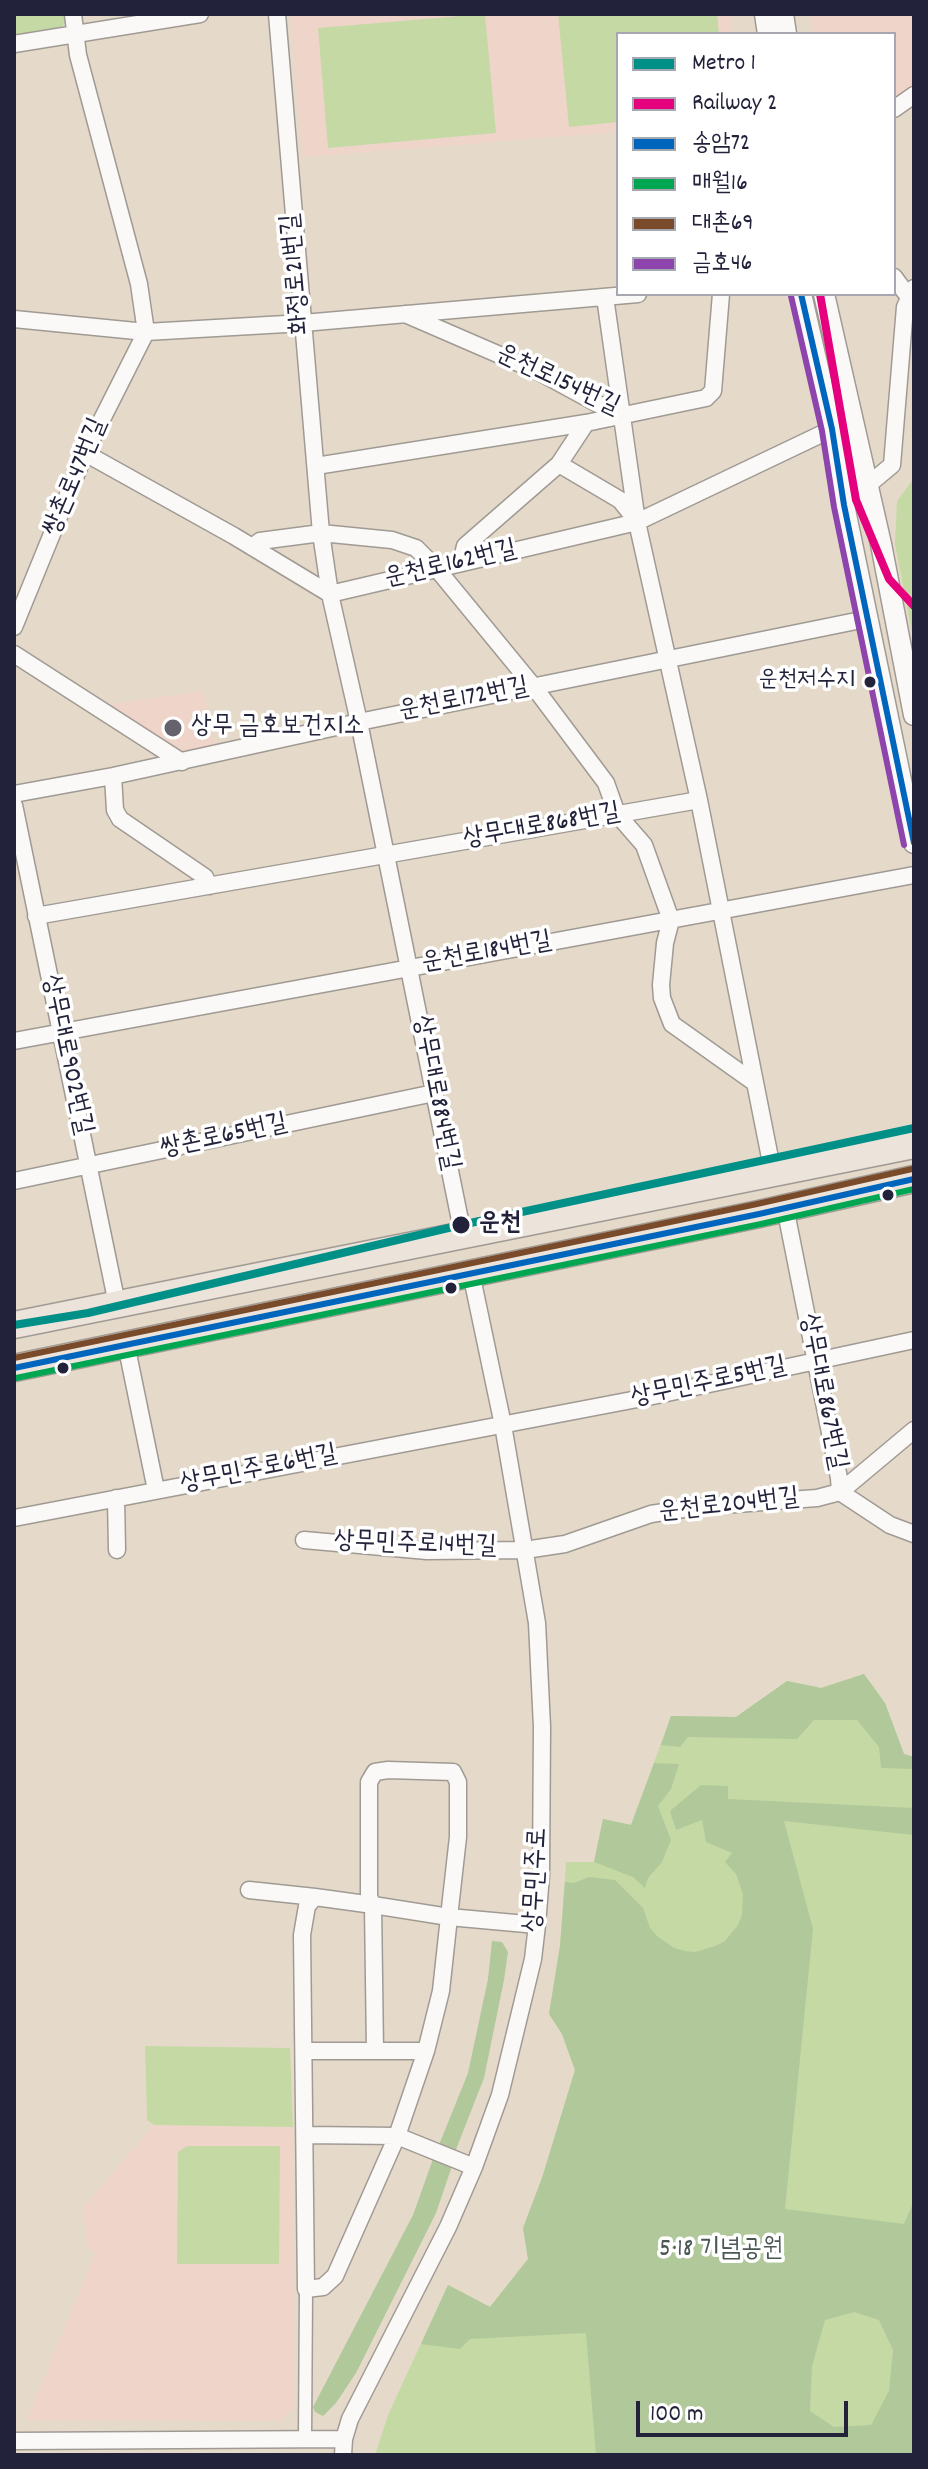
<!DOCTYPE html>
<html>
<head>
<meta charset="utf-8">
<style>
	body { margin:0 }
	#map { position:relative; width:928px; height:2469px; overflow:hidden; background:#e5dac9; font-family:Dekko,"Poor Story",sans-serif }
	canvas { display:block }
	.frame { position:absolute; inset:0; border:16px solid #22223b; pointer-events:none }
	.legend { position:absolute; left:616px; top:32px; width:280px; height:264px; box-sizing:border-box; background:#fff; border:2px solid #a7a7b1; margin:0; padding:10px 14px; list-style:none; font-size:24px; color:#22223b }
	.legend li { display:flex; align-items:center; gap:16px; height:40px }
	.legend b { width:40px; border:2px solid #a7a7b1 }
	.scale { position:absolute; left:636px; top:2401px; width:212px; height:36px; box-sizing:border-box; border:4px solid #22223b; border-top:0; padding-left:10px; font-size:24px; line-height:28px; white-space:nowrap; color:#22223b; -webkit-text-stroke:6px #fff; paint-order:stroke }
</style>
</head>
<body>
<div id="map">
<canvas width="928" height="2469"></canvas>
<div class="frame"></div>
<ul class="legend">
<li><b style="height:10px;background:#009088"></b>Metro 1</li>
<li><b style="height:10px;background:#e5007d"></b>Railway 2</li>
<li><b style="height:10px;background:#0065bd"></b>송암72</li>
<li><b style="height:10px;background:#00a651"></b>매월16</li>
<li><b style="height:10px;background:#7a4b2a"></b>대촌69</li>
<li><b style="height:10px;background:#8e44ad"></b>금호46</li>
</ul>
<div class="scale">100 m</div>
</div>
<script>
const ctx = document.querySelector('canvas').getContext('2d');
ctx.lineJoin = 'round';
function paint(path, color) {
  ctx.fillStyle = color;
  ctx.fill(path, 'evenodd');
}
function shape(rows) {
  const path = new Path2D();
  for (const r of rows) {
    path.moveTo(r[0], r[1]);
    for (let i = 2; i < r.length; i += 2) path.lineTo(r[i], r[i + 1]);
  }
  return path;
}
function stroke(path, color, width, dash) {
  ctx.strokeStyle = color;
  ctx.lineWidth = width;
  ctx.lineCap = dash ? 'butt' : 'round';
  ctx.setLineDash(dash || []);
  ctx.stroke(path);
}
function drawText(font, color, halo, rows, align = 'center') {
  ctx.font = font + ' Dekko,"Poor Story",sans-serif';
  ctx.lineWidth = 7;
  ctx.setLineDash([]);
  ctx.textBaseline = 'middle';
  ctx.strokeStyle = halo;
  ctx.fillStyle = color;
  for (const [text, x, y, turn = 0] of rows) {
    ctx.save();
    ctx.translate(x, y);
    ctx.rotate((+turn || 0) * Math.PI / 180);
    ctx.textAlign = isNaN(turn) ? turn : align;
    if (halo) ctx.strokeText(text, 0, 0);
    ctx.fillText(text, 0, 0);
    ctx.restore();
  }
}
const built = shape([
	[290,14,730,14,732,34,618,34,618,132,302,157],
	[811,14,914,14,914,85,894,98,894,34,813,34],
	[204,691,217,750,185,758,95,706],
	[154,2125,293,2127,293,2408,281,2421,27,2420,95,2254,87,2246,83,2207]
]);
const green = shape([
	[14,14,64,14,65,23,59,30,14,36],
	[485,14,496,133,328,148,318,28],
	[558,14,717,14,719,34,618,34,618,122,569,127],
	[914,478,914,644,895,544,897,501],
	[864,1674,885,1703,904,1754,914,1757,914,2455,375,2455,388,2415,448,2285,490,2307,528,2259,523,2228,542,2178,575,2070,562,2034,549,2014,560,1946,566,1862,594,1862,603,1819,631,1825,671,1716,736,1717,787,1681,821,1688],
	[145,2046,290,2048,293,2127,154,2125,147,2120],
	[187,2146,280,2146,279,2264,177,2264,178,2152]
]);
const forest = shape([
	[864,1674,885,1703,904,1754,914,1757,914,1769,881,1768,879,1747,857,1720,814,1720,797,1739,688,1737,680,1747,661,1745,671,1716,736,1717,787,1681,821,1688],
	[654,1763,679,1764,671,1789,658,1806,671,1840,662,1862,648,1878,645,1888,633,1877,594,1862,603,1819,631,1825],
	[701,1785,728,1786,728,1799,914,1808,914,1835,784,1821,813,1929,785,2209,904,2224,914,2201,914,2455,596,2455,586,2333,470,2339,460,2349,421,2344,448,2285,490,2307,528,2259,523,2228,542,2178,575,2070,562,2034,549,2014,560,1946,565,1882,574,1883,589,1877,615,1880,643,1908,650,1928,657,1936,674,1948,685,1951,695,1952,715,1946,725,1941,738,1925,742,1915,743,1894,736,1874,725,1862,732,1853,706,1842,702,1820,676,1830,670,1811],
	[854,2312,879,2320,893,2350,889,2391,871,2425,834,2427,810,2411,812,2366,825,2320],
	[492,1941,502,1942,508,1952,504,1980,484,2078,455,2152,439,2145,468,2073,488,1979],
	[433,2159,452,2166,436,2213,356,2373,336,2403,323,2416,315,2412,313,2407,413,2215]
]);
const pedestrian = shape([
	[305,2439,306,2289]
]);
const minor = shape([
	[277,14,321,533,330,594,359,722,463,1235],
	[14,44,200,14],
	[894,109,914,95],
	[894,277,908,296],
	[605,297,637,522,699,800,773,1173],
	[405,314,539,372,620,416],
	[14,319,146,332,303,323,638,294],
	[85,453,234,536,330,594,637,522,832,429],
	[559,464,620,500,636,520],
	[316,466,586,423,706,398,713,391,721,294],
	[844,505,892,465,905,307,914,288],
	[252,547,260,541,321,533,392,540,416,548,437,569,534,687,606,783,617,814,644,845,671,920,665,943,661,985,662,998,672,1024,755,1083],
	[461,563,465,546,559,464,586,423],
	[14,627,85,453,146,332,139,284,78,55,73,14],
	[14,654,182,762],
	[113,776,115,810,120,819,205,877,209,886],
	[14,794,113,776,359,722,866,619],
	[14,805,117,1304],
	[36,916,699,800],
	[14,1041,914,875],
	[14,1181,434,1093],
	[785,1207,839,1478,840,1492,890,1525,914,1534],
	[126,1344,156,1490],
	[116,1498,117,1550],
	[14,1518,653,1396,914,1340],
	[304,1540,427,1551,525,1550,565,1544,651,1514,696,1507,817,1498,840,1492,914,1430],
	[249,1890,315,1897],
	[305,2051,426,2051],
	[375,2051,373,1905,369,1897,369,1782,375,1772,388,1770,453,1772,458,1782,458,1837,449,1917,441,1991,426,2051,397,2136,335,2276,323,2287,306,2289,302,1935,307,1906,315,1897,373,1905,449,1917,537,1925],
	[306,2135,397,2136,474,2167],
	[14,2441,344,2439],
	[343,2455,344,2439,350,2419,448,2227,474,2167,500,2095,533,1959,537,1925,541,1875,542,1727,537,1623,503,1425,471,1273]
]);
const tertiary = shape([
	[765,14,768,34],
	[783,14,786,34],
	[801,294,832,429,844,505,914,843],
	[824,294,881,544,914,715]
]);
const primary = shape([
	[14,1325,914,1145],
	[14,1368,759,1214,914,1179]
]);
const bus1 = shape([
	[801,294,832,429,844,505,914,843],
	[14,1368,759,1214,914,1179]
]);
const bus2 = shape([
	[16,1378,761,1224,914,1189]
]);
const bus3 = shape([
	[14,1358,757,1204,912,1169]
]);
const bus4 = shape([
	[791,296,822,431,834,507,904,845]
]);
const rail1 = shape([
	[820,294,856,500,889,579,914,606]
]);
const metro1 = shape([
	[14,1325,88,1313,461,1225,914,1128]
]);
const markers = [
	[870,682,7,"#22223b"],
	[173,728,10,"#66626d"],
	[888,1195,7,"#22223b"],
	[461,1225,10,"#22223b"],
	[451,1288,7,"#22223b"],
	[63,1368,7,"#22223b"]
];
const busNames = [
	["운천저수지",855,682]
];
const streetNames = [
	["화정로21번길",298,274,-95],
	["운천로154번길",557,382,25],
	["쌍촌로47번길",77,478,-67],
	["운천로162번길",451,566,-13],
	["운천로172번길",464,701,-11],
	["상무대로868번길",542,828,-10],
	["운천로184번길",487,954,-10],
	["상무대로902번길",65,1055,78],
	["상무대로884번길",434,1093,79],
	["쌍촌로65번길",224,1138,-12],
	["상무민주로5번길",709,1384,-12],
	["상무대로867번길",821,1392,79],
	["상무민주로6번길",259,1471,-11],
	["운천로204번길",729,1507,-6],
	["상무민주로14번길",415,1546,2],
	["상무민주로",538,1880,-87]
];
const poiNames = [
	["상무 금호보건지소",191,728]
];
const stopNames = [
	["운천",479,1225]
];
const parkNames = [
	["5·18 기념공원",721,2251]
];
paint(built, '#efd4ca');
paint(green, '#c5d9a5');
paint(forest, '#b1c89a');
stroke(pedestrian, '#a09a94', 15);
stroke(minor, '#a09a94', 19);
stroke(tertiary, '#a09a94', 23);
stroke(primary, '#a09a94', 29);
stroke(pedestrian, '#fbf9f7', 12);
stroke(minor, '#fbf9f7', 16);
stroke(tertiary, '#fbf9f7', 20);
stroke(primary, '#ece3db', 26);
stroke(bus1, '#0065bd', 6);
stroke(bus2, '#00a651', 6);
stroke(bus3, '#7a4b2a', 6);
stroke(bus4, '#8e44ad', 6);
stroke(rail1, '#e5007d', 8);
stroke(metro1, '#009088', 8);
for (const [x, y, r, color] of markers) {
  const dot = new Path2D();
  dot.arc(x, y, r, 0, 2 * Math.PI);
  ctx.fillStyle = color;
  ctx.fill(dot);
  stroke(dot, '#fff', 3);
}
drawText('24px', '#22223b', '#fff', busNames, 'right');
drawText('26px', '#22223b', '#fff', streetNames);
drawText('26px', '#22223b', '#fff', poiNames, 'left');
drawText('bold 26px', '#22223b', '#fff', stopNames, 'left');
drawText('26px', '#4b5952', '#fff', parkNames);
</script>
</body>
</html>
